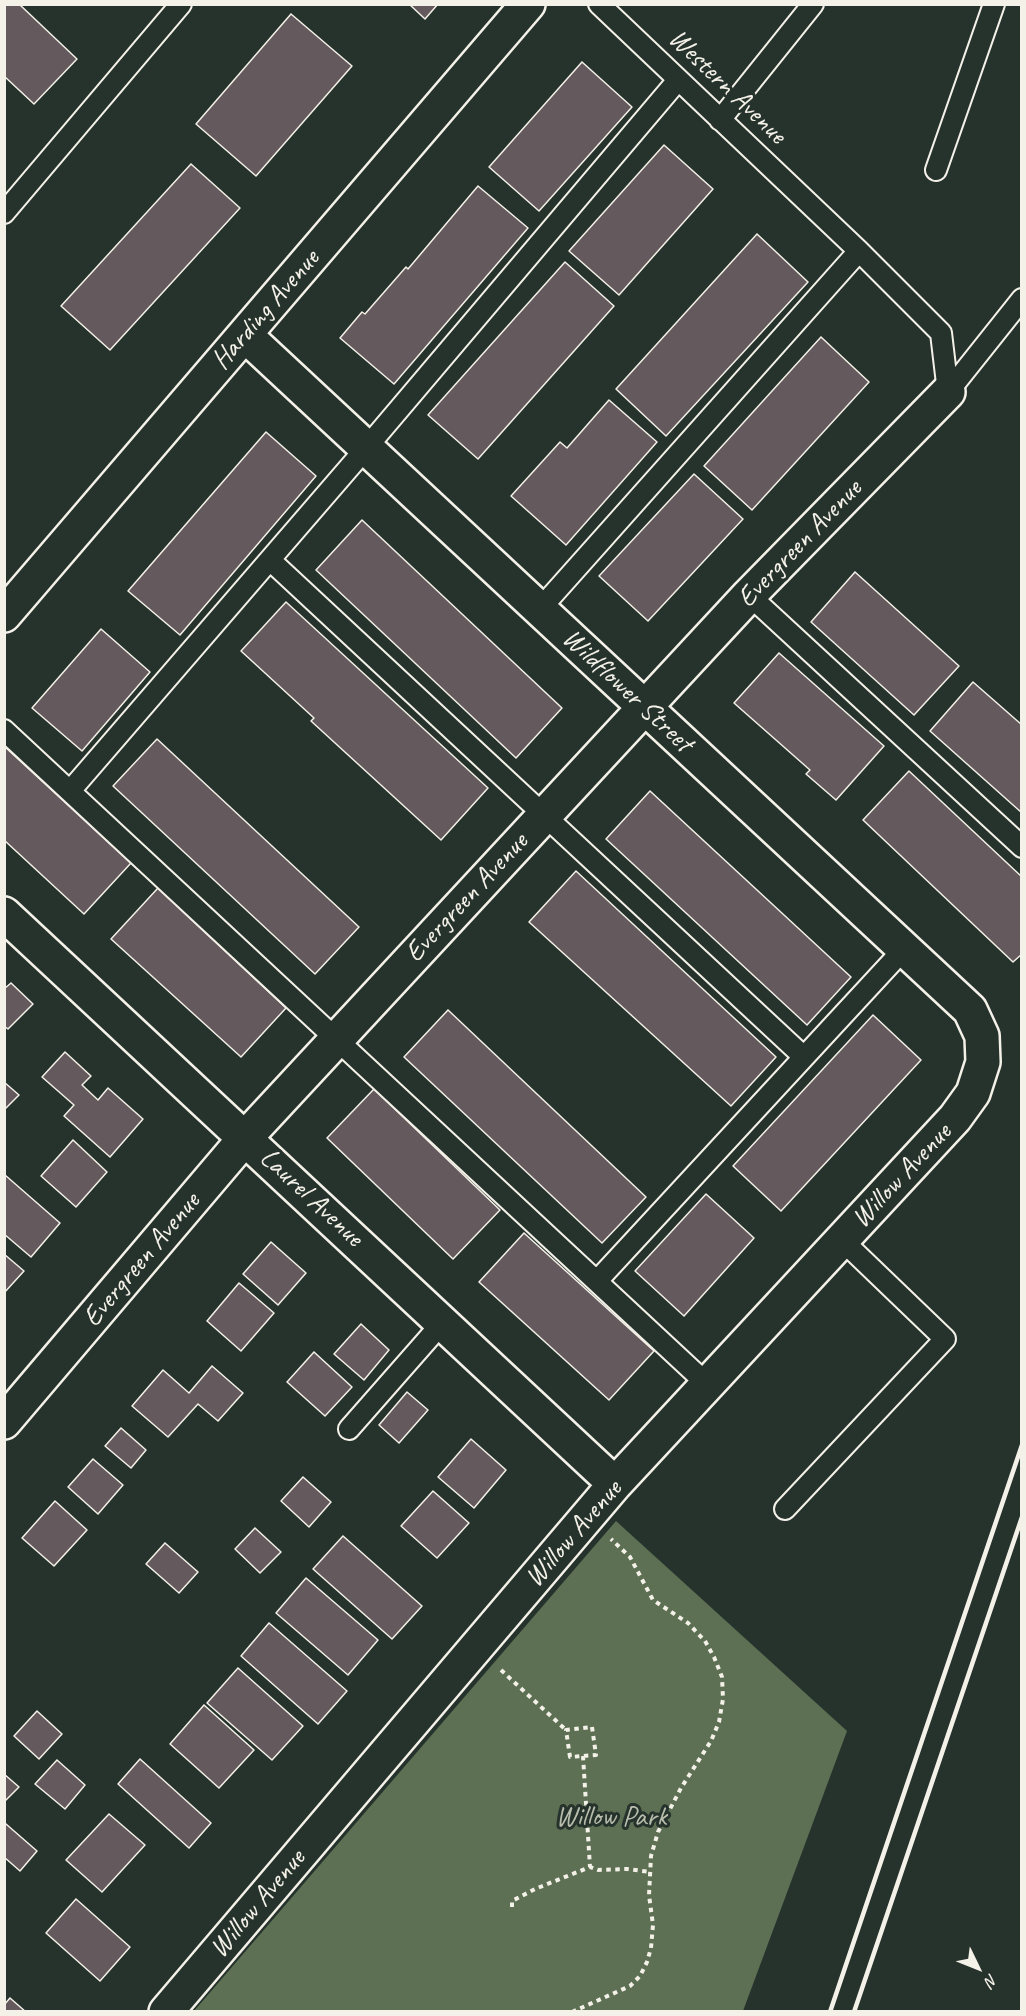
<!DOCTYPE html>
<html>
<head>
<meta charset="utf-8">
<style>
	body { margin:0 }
	#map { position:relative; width:1026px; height:2016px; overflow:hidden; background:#26332d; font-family:Caveat,sans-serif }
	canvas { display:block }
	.frame { position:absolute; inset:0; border:6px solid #f4f1e8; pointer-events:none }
	.north { position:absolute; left:948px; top:1938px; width:60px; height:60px; -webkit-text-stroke:4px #26332d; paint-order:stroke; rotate:133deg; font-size:16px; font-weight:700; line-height:24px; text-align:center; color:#f4f1e8 }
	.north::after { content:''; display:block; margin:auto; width:21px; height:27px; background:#f4f1e8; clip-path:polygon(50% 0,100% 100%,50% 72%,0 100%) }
</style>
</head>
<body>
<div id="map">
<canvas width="1026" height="2016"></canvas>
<div class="frame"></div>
<div class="north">N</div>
</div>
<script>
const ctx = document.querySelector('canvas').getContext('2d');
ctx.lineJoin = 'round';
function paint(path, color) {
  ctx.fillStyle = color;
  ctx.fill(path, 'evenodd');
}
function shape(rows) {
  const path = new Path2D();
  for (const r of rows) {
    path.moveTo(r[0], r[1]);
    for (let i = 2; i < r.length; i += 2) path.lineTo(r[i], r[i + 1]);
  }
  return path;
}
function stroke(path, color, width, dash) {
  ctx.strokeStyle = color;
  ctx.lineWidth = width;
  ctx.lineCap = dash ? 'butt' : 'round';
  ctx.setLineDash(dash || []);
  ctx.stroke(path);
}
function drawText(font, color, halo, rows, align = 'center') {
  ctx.font = font + ' Caveat,sans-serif';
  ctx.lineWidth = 6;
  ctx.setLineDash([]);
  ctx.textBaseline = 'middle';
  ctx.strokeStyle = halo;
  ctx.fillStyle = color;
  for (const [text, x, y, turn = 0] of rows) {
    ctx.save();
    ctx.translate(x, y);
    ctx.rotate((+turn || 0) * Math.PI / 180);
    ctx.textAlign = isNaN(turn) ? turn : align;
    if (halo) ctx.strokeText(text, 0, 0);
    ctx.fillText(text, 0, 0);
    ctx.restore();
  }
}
const green = shape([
	[616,1521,847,1731,743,2011,194,2011]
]);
const building = shape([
	[4,4,19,4,77,59,34,104,4,76,4,4],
	[409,4,438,4,425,19,409,4],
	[291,14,352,66,256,176,196,124,291,14],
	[582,62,632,107,539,211,489,167,582,62],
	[664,145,713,189,619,295,569,251,664,145],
	[191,164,240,208,110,350,61,306,191,164],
	[478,186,528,228,394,384,340,338,362,312,365,314,406,267,408,269,478,186],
	[757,234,808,282,666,436,616,389,757,234],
	[565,262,614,306,478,459,428,415,565,262],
	[821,337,869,382,752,510,704,466,821,337],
	[609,400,657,442,566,545,511,496,560,442,567,448,609,400],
	[266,432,316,476,180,635,128,591,266,432],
	[694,474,743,519,648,621,599,576,694,474],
	[362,520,562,708,516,758,316,570,362,520],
	[855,572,959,666,914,715,811,622,855,572],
	[286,602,488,788,441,840,311,721,314,718,241,651,286,602],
	[101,629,150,672,82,751,32,708,101,629],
	[779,653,884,746,836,800,806,774,810,770,734,703,779,653],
	[973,682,1022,725,1022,813,930,731,973,682],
	[157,739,359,927,315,974,113,786,157,739],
	[4,746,131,863,84,914,4,840,4,746],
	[909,771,1022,877,1022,954,1013,962,863,820,909,771],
	[650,791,851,977,807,1025,606,839,650,791],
	[576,871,776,1057,731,1106,529,922,576,871],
	[158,888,286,1008,241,1057,111,939,158,888],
	[11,983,33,1004,8,1029,4,1026,4,989,11,983],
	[448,1010,646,1197,602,1243,404,1057,448,1010],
	[873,1015,921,1060,781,1211,733,1166,873,1015],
	[65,1052,91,1076,82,1085,98,1100,108,1088,143,1119,110,1157,64,1116,74,1105,42,1077,65,1052],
	[4,1082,19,1095,4,1110,4,1082],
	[374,1089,500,1210,453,1259,327,1138,374,1089],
	[73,1140,107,1172,76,1207,41,1176,73,1140],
	[5,1175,60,1223,31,1257,4,1234,5,1175],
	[706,1194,754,1238,684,1316,635,1271,706,1194],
	[524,1233,654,1351,609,1400,479,1282,524,1233],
	[271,1242,306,1273,278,1305,243,1274,271,1242],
	[4,1254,24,1271,4,1293,4,1254],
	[239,1283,274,1313,241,1351,207,1321,239,1283],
	[361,1324,389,1350,364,1380,334,1354,361,1324],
	[314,1352,352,1387,325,1416,287,1382,314,1352],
	[212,1366,243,1393,218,1421,198,1404,168,1437,132,1406,163,1370,189,1393,212,1366],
	[407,1392,428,1410,399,1443,379,1425,407,1392],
	[121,1428,146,1450,131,1468,105,1446,121,1428],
	[471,1439,506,1470,474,1508,438,1477,471,1439],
	[93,1459,123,1485,98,1514,68,1487,93,1459],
	[303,1477,331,1502,309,1527,281,1501,303,1477],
	[433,1491,469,1523,437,1558,401,1526,433,1491],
	[55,1501,87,1530,54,1566,22,1538,55,1501],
	[255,1528,281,1552,260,1573,235,1549,255,1528],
	[343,1536,422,1606,392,1639,313,1569,343,1536],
	[165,1543,198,1572,179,1593,146,1564,165,1543],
	[306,1578,378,1640,348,1675,276,1613,306,1578],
	[269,1623,347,1691,318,1724,241,1656,269,1623],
	[238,1668,303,1726,272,1760,207,1703,238,1668],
	[204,1705,254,1750,219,1788,170,1744,204,1705],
	[37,1711,62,1734,39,1759,14,1736,37,1711],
	[140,1759,211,1823,189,1848,118,1784,140,1759],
	[57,1760,85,1785,65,1809,35,1784,57,1760],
	[4,1774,19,1787,4,1802,4,1774],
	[109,1814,145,1845,102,1892,66,1860,109,1814],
	[6,1824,37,1851,20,1871,4,1857,4,1826,6,1824],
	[76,1899,130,1947,100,1981,46,1933,76,1899],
	[10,1998,26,2012,4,2012,4,2005,10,1998]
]);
const path = shape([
	[501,1670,566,1730],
	[592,1727,596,1755,570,1757,566,1730,592,1727],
	[583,1756,590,1867],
	[512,1907,512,1901,535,1889,590,1867,598,1870,627,1869,651,1872],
	[572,2012,630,1986,640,1976,647,1962,651,1948,653,1925,649,1895,651,1856,658,1832,681,1788,711,1741,719,1722,723,1699,722,1677,714,1657,705,1641,688,1623,653,1600,630,1557,611,1539]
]);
const lane = shape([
	[599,4,859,251,941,333,948,392],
	[720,120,813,4],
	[936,170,994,4],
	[4,213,181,4],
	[948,392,1022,299],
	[270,560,804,1057],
	[749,595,1022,847],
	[540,609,859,251],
	[4,730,708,1385],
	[70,791,367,447,678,80],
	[597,1281,904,949],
	[349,1429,443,1322],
	[785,1509,945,1339,842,1240]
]);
const street = shape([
	[4,615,528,4],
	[4,914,615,1484],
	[4,1422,246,1137,749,595,948,392],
	[166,2012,615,1484,955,1118,973,1093,983,1062,982,1036,970,1010,245,335]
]);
const rail = shape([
	[830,2012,1022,1445],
	[854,2012,1022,1517]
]);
const streetNames = [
	["Western Avenue",727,87,44],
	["Harding Avenue",266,310,-49],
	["Evergreen Avenue",800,544,-46],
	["Wildflower Street",627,691,43],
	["Evergreen Avenue",467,898,-47],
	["Willow Avenue",902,1176,-47],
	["Laurel Avenue",311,1198,43],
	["Evergreen Avenue",142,1260,-50],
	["Willow Avenue",574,1534,-49],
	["Willow Avenue",258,1904,-50]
];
const parkNames = [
	["Willow Park",611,1818]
];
paint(green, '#5d7054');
paint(building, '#64595c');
stroke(building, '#f4f1e8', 1.5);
stroke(lane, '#f4f1e8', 24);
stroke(street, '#f4f1e8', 38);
stroke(path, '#f4f1e8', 4, [4.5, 4.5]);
stroke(lane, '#26332d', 20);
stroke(street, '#26332d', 33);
stroke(rail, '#f4f1e8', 4.5);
drawText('28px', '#f4f1e8', '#26332d', streetNames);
drawText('28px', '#b8bdad', '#26332d', parkNames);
</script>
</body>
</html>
